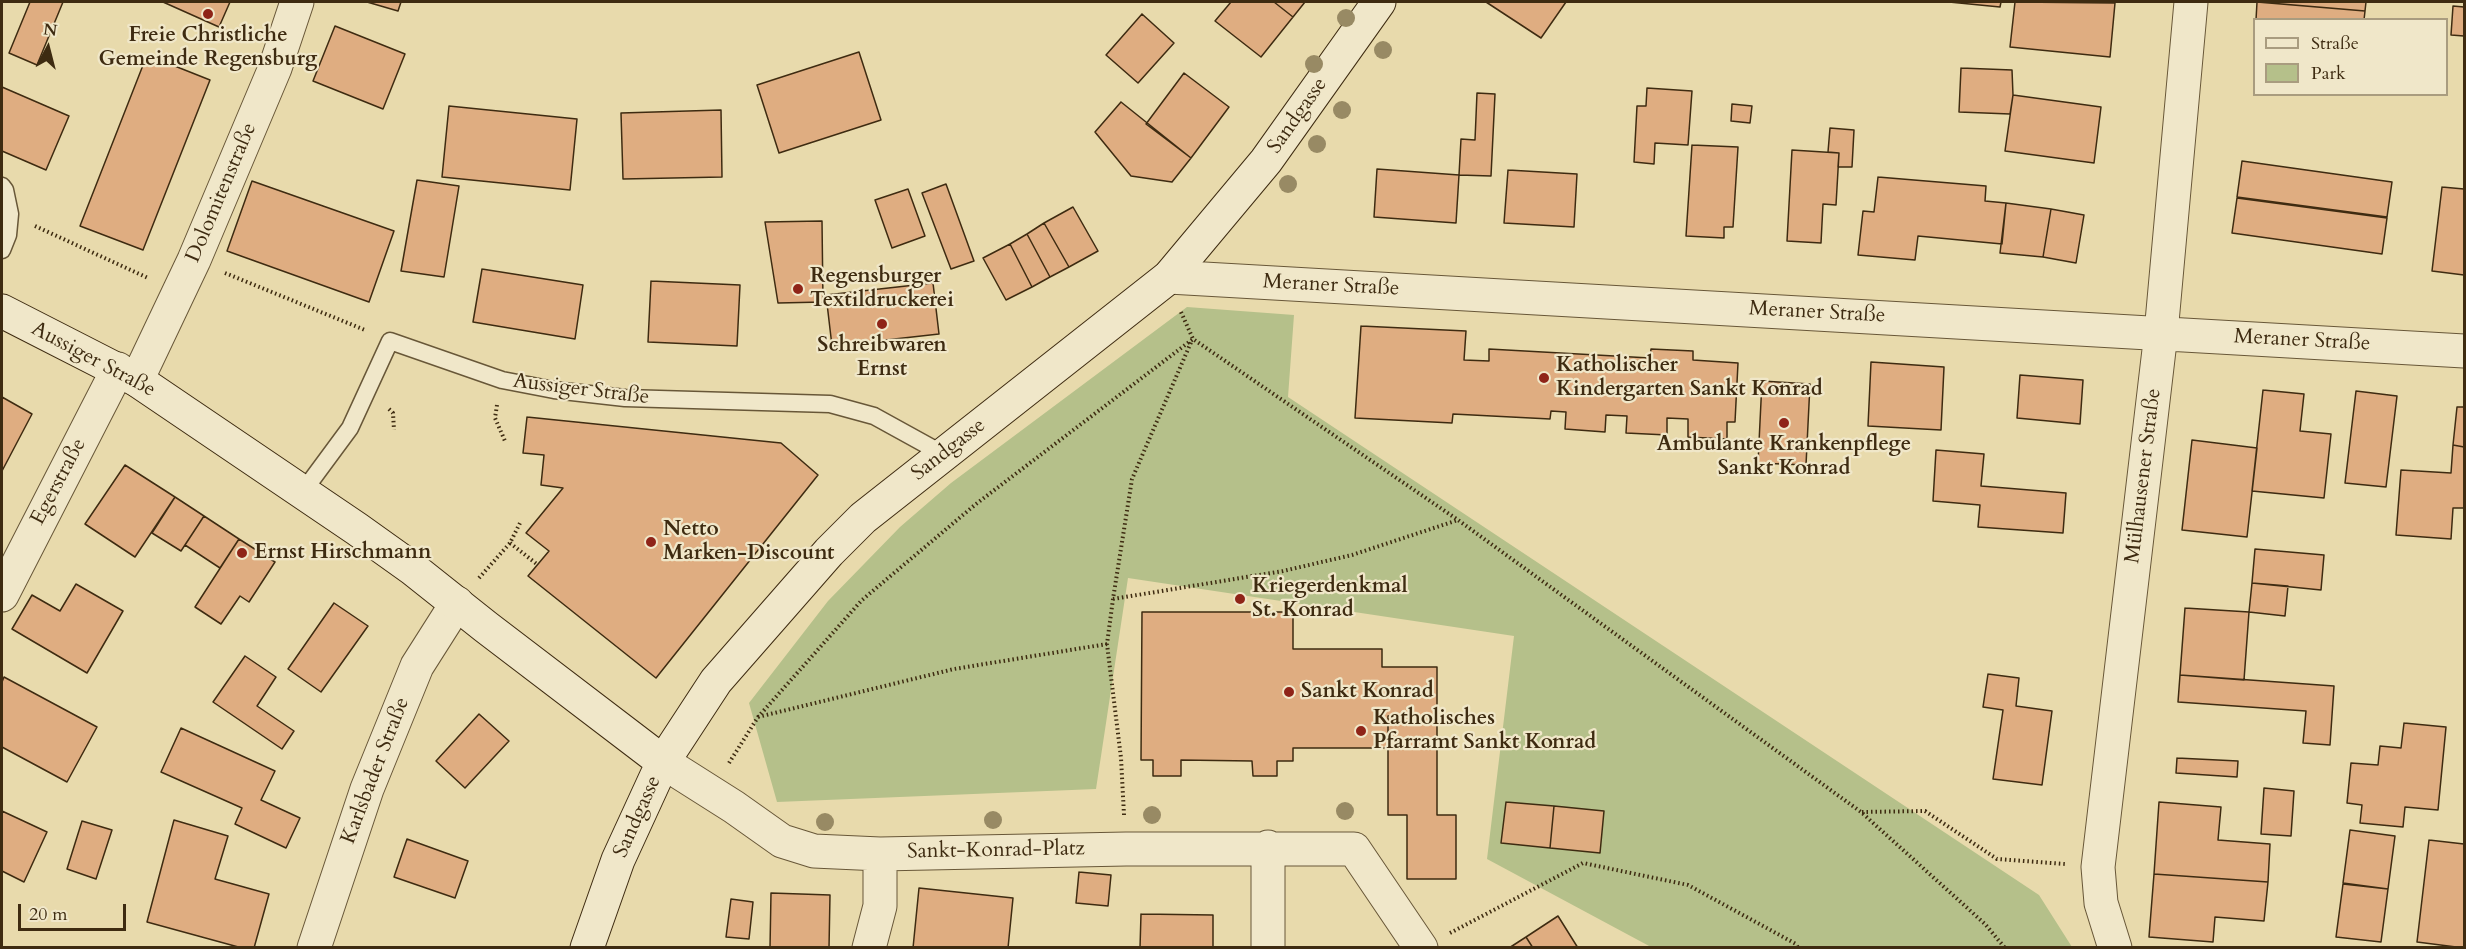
<!DOCTYPE html>
<html>
<head>
<meta charset="utf-8">
<style>
	body { margin:0 }
	#map { position:relative; width:2466px; height:949px; overflow:hidden; background:#e8daac; font-family:Cardo,serif }
	canvas { display:block }
	.frame { position:absolute; inset:0; border:3px solid #3e2b11; pointer-events:none }
	.legend { position:absolute; left:2253px; top:18px; width:195px; height:78px; box-sizing:border-box; background:#f0e7c9; border:2px solid #a99c7f; margin:0; padding:8px 10px; list-style:none; font-size:18px; color:#3e2b11 }
	.legend li { display:flex; align-items:center; gap:12px; height:30px }
	.legend b { width:30px; border:2px solid #a99c7f }
	.north { position:absolute; left:18px; top:18px; width:60px; height:60px; -webkit-text-stroke:4px #f0e7c9; paint-order:stroke; rotate:7deg; font-size:16px; font-weight:700; line-height:24px; text-align:center; color:#3e2b11 }
	.north::after { content:''; display:block; margin:auto; width:21px; height:27px; background:#3e2b11; clip-path:polygon(50% 0,100% 100%,50% 72%,0 100%) }
	.scale { position:absolute; left:18px; top:904px; width:108px; height:27px; box-sizing:border-box; border:3px solid #3e2b11; border-top:0; padding-left:8px; font-size:18px; line-height:21px; white-space:nowrap; color:#3e2b11; -webkit-text-stroke:4px #f0e7c9; paint-order:stroke }
</style>
</head>
<body>
<div id="map">
<canvas width="2466" height="949"></canvas>
<div class="frame"></div>
<ul class="legend">
<li><b style="height:8px;background:#f0e7c9"></b>Straße</li>
<li><b style="height:16px;background:#b5c08a"></b>Park</li>
</ul>
<div class="north">N</div>
<div class="scale">20 m</div>
</div>
<script>
const ctx = document.querySelector('canvas').getContext('2d');
ctx.lineJoin = 'round';
function paint(path, color) {
  ctx.fillStyle = color;
  ctx.fill(path, 'evenodd');
}
function shape(rows) {
  const path = new Path2D();
  for (const r of rows) {
    path.moveTo(r[0], r[1]);
    for (let i = 2; i < r.length; i += 2) path.lineTo(r[i], r[i + 1]);
  }
  return path;
}
function stroke(path, color, width, dash) {
  ctx.strokeStyle = color;
  ctx.lineWidth = width;
  ctx.lineCap = dash ? 'butt' : 'round';
  ctx.setLineDash(dash || []);
  ctx.stroke(path);
}
function drawText(font, color, halo, rows, align = 'center') {
  ctx.font = font + ' Cardo,serif';
  ctx.lineWidth = 4.5;
  ctx.setLineDash([]);
  ctx.textBaseline = 'middle';
  ctx.strokeStyle = halo;
  ctx.fillStyle = color;
  for (const [text, x, y, turn = 0] of rows) {
    ctx.save();
    ctx.translate(x, y);
    ctx.rotate((+turn || 0) * Math.PI / 180);
    ctx.textAlign = isNaN(turn) ? turn : align;
    if (halo) ctx.strokeText(text, 0, 0);
    ctx.fillText(text, 0, 0);
    ctx.restore();
  }
}
const green = shape([
	[1187,307,1294,315,1288,397,2039,895,2072,947,1651,947,1487,859,1514,636,1128,578,1096,789,777,802,749,703,828,601,900,527,951,483]
]);
const building = shape([
	[30,2,63,2,37,65,9,53,30,2],
	[163,2,230,2,219,27,163,2],
	[367,2,401,2,398,11,367,2],
	[1231,2,1274,2,1293,17,1261,57,1215,21,1231,2],
	[1274,2,1305,2,1293,17,1274,2],
	[1486,2,1566,2,1541,38,1486,2],
	[1949,2,2001,2,2000,7,1949,2],
	[2015,2,2115,3,2110,57,2010,47,2015,2],
	[2257,2,2365,11,2364,20,2256,20,2257,2],
	[2258,2,2366,2,2365,11,2258,2],
	[2453,6,2464,7,2464,36,2451,35,2453,6],
	[1142,14,1174,43,1138,83,1106,55,1142,14],
	[335,26,405,54,383,109,313,81,335,26],
	[859,52,881,120,779,153,757,85,859,52],
	[147,55,210,80,143,250,80,226,147,55],
	[1961,68,2012,70,2013,95,2010,114,1959,112,1961,68],
	[1184,73,1229,107,1191,158,1146,124,1184,73],
	[2,87,69,116,46,170,2,151,2,87],
	[1647,88,1692,91,1688,145,1655,143,1654,164,1634,162,1637,106,1646,106,1647,88],
	[1477,93,1495,94,1491,176,1459,175,1461,139,1475,140,1477,93],
	[2013,95,2101,107,2094,163,2005,151,2013,95],
	[1121,102,1191,158,1172,182,1131,176,1095,132,1121,102],
	[1732,104,1752,106,1750,123,1731,121,1732,104],
	[449,106,577,119,570,190,442,177,449,106],
	[721,110,722,177,623,179,621,113,721,110],
	[1830,128,1854,130,1852,167,1838,167,1839,153,1828,152,1830,128],
	[1692,145,1738,147,1733,227,1724,227,1724,238,1686,236,1692,145],
	[1792,150,1839,153,1836,205,1823,204,1821,243,1787,241,1792,150],
	[2242,161,2392,182,2387,217,2237,197,2242,161],
	[1377,169,1459,175,1456,223,1374,217,1377,169],
	[1508,170,1577,174,1574,227,1504,223,1508,170],
	[1878,177,1986,186,1985,201,2006,203,2002,244,1918,236,1915,260,1858,255,1863,211,1874,212,1878,177],
	[417,180,459,186,444,277,401,271,417,180],
	[252,181,394,231,369,302,227,251,252,181],
	[946,184,974,261,951,269,922,193,946,184],
	[2442,187,2464,189,2464,275,2432,271,2442,187],
	[908,189,925,236,892,248,875,200,908,189],
	[2237,198,2387,218,2382,254,2232,233,2237,198],
	[2006,203,2051,209,2043,257,2000,253,2006,203],
	[1073,207,1098,251,1069,267,1044,223,1073,207],
	[2051,209,2084,215,2076,263,2043,257,2051,209],
	[822,221,823,302,778,303,765,222,822,221],
	[1044,223,1069,267,1050,277,1027,234,1044,223],
	[1027,234,1050,277,1032,287,1010,244,1027,234],
	[1010,244,1032,287,1006,300,983,258,1010,244],
	[482,269,583,285,575,339,473,322,482,269],
	[651,281,740,285,737,346,648,342,651,281],
	[933,283,939,334,832,346,826,295,933,283],
	[1361,326,1466,331,1464,360,1489,361,1489,349,1650,358,1651,349,1693,351,1693,360,1738,363,1735,422,1727,422,1727,439,1688,437,1688,419,1667,418,1667,435,1626,433,1627,416,1606,415,1605,432,1565,429,1566,412,1551,411,1550,419,1453,414,1452,423,1355,418,1361,326],
	[1871,362,1944,367,1941,430,1868,426,1871,362],
	[2020,375,2083,380,2080,424,2017,418,2020,375],
	[1762,381,1810,384,1806,465,1758,463,1762,381],
	[2263,390,2304,394,2300,431,2331,434,2324,498,2252,491,2263,390],
	[2356,391,2397,396,2386,487,2345,483,2356,391],
	[2,397,32,414,2,471,2,397],
	[2457,407,2464,407,2464,447,2453,445,2457,407],
	[527,417,781,443,818,475,656,678,528,576,549,551,526,533,563,488,541,485,544,455,523,453,527,417],
	[2192,440,2257,448,2247,537,2182,530,2192,440],
	[2453,445,2464,447,2464,508,2453,508,2451,539,2396,535,2401,470,2451,473,2453,445],
	[1936,450,1984,454,1981,486,2066,493,2063,533,1978,527,1980,505,1933,501,1936,450],
	[125,465,175,497,135,557,85,524,125,465],
	[175,497,204,516,181,551,152,533,175,497],
	[204,516,239,539,220,568,185,545,204,516],
	[239,539,275,562,249,602,240,596,221,624,195,607,239,539],
	[2255,549,2324,555,2321,590,2252,583,2255,549],
	[2252,583,2288,586,2285,616,2249,612,2252,583],
	[76,584,123,611,87,673,12,629,32,595,60,611,76,584],
	[334,603,368,626,321,692,288,669,334,603],
	[2185,608,2249,612,2244,680,2180,675,2185,608],
	[1142,612,1293,612,1293,649,1382,649,1382,667,1437,667,1437,716,1388,716,1388,748,1293,748,1293,761,1277,761,1277,776,1253,776,1252,761,1181,760,1181,776,1153,776,1153,760,1141,760,1142,612],
	[245,656,276,677,257,706,294,731,282,749,213,702,245,656],
	[1988,674,2019,678,2016,706,2052,711,2042,785,1993,779,2003,710,1983,707,1988,674],
	[2180,675,2334,686,2330,745,2303,743,2306,711,2178,702,2180,675],
	[4,677,97,727,67,782,2,747,2,682,4,677],
	[479,714,509,741,465,788,436,761,479,714],
	[1388,716,1437,716,1437,815,1456,815,1456,879,1407,879,1407,815,1388,815,1388,716],
	[2404,723,2446,727,2438,810,2405,807,2403,827,2360,823,2362,805,2347,803,2351,763,2378,765,2380,746,2401,748,2404,723],
	[181,728,275,771,261,800,300,818,286,848,235,824,242,808,161,772,181,728],
	[2177,758,2238,761,2237,777,2176,773,2177,758],
	[2264,788,2294,791,2291,836,2261,834,2264,788],
	[1506,802,1554,806,1550,848,1501,843,1506,802],
	[2159,802,2221,807,2218,840,2270,844,2268,882,2154,874,2159,802],
	[1554,806,1604,811,1600,853,1550,848,1554,806],
	[2,811,47,832,24,882,2,871,2,811],
	[174,820,228,836,215,879,269,894,254,948,242,948,147,922,174,820],
	[82,821,112,830,96,879,67,869,82,821],
	[2350,830,2395,836,2388,889,2343,883,2350,830],
	[407,839,468,861,455,898,394,877,407,839],
	[2429,840,2464,844,2464,948,2417,942,2429,840],
	[1079,872,1111,875,1108,906,1076,903,1079,872],
	[2154,874,2268,882,2264,921,2215,917,2213,942,2149,937,2154,874],
	[2343,884,2388,889,2381,942,2336,937,2343,884],
	[919,888,1013,898,1008,948,913,948,919,888],
	[771,893,830,895,829,948,770,948,771,893],
	[731,899,753,902,749,939,726,937,731,899],
	[1141,914,1213,915,1213,948,1140,948,1141,914],
	[1558,916,1578,948,1533,948,1526,937,1558,916],
	[1526,937,1533,948,1509,948,1526,937]
]);
const path = shape([
	[35,226,148,278],
	[225,273,365,330],
	[1181,312,1193,339,1458,520,1861,812,1985,924,2005,948],
	[497,405,495,418,505,441],
	[389,409,393,413,394,430],
	[510,543,538,565],
	[479,578,510,543,521,521],
	[1113,599,1283,571,1352,555,1458,520],
	[758,717,954,669,1107,644],
	[729,763,758,717,862,600,976,504,1193,339],
	[1862,812,1925,811,1997,859,2065,864],
	[1124,815,1121,758,1107,644,1113,599,1132,479,1192,340],
	[1450,933,1583,863,1688,885,1796,944,1798,948]
]);
const lane = shape([
	[2,186,5,190,10,214,8,235,2,250],
	[302,493,350,428,390,341,502,380,554,390,625,398,830,404,874,416,943,454]
]);
const street = shape([
	[1169,277,2464,351],
	[137,380,194,260,275,68,297,2],
	[2,595,118,369],
	[663,762,734,807,782,841,814,851,880,854,1126,849,1354,849,1421,948],
	[1268,847,1268,948],
	[314,948,367,789,417,666,457,603],
	[869,948,880,906,880,854],
	[2115,948,2101,903,2098,867,2161,333,2191,2]
]);
const secondary = shape([
	[2,311,137,380,357,529,413,569,486,627,663,762],
	[587,948,618,860,663,762,716,681,829,552,863,518,1169,277,1266,161,1379,2]
]);
const trees = [
	[1346,18],
	[1383,50],
	[1314,64],
	[1342,110],
	[1317,144],
	[1288,184],
	[1345,811],
	[1152,815],
	[993,820],
	[825,822]
];
const markers = [
	[208,14,6,"#8f2418"],
	[798,289,6,"#8f2418"],
	[882,324,6,"#8f2418"],
	[1544,378,6,"#8f2418"],
	[1784,423,6,"#8f2418"],
	[651,542,6,"#8f2418"],
	[242,553,6,"#8f2418"],
	[1240,599,6,"#8f2418"],
	[1289,692,6,"#8f2418"],
	[1361,731,6,"#8f2418"]
];
const poiNames = [
	["Freie Christliche",208,36,"center"],
	["Gemeinde Regensburg",208,60,"center"],
	["Regensburger",810,277],
	["Textildruckerei",810,301],
	["Schreibwaren",882,346,"center"],
	["Ernst",882,370,"center"],
	["Katholischer",1556,366],
	["Kindergarten Sankt Konrad",1556,390],
	["Ambulante Krankenpflege",1784,445,"center"],
	["Sankt Konrad",1784,469,"center"],
	["Netto",663,530],
	["Marken-Discount",663,554],
	["Ernst Hirschmann",254,553],
	["Kriegerdenkmal",1252,587],
	["St. Konrad",1252,611],
	["Sankt Konrad",1301,692],
	["Katholisches",1373,719],
	["Pfarramt Sankt Konrad",1373,743]
];
const streetNames = [
	["Sandgasse",1298,116,-55],
	["Dolomitenstraße",222,193,-67],
	["Meraner Straße",1331,286,3],
	["Meraner Straße",1817,313,3],
	["Meraner Straße",2302,341,3],
	["Aussiger Straße",93,360,28],
	["Aussiger Straße",581,390,7],
	["Sandgasse",949,450,-38],
	["Mülhausener Straße",2144,476,-83],
	["Egerstraße",59,482,-62],
	["Karlsbader Straße",376,771,-69],
	["Sandgasse",638,817,-66],
	["Sankt-Konrad-Platz",996,851,-1]
];
paint(green, '#b5c08a');
paint(building, '#dfad81');
stroke(building, '#3e2b11', 1.5);
stroke(lane, '#685738', 19);
stroke(street, '#685738', 35);
stroke(secondary, '#3e2b11', 35);
stroke(path, '#3e2b11', 4, [1.5, 3]);
stroke(lane, '#f0e7c9', 16);
stroke(street, '#f0e7c9', 33);
stroke(secondary, '#f0e7c9', 33);
ctx.fillStyle = '#988a64';
for (const [x, y] of trees) {
  ctx.beginPath();
  ctx.arc(x, y, 9, 0, 2 * Math.PI);
  ctx.fill();
}
for (const [x, y, r, color] of markers) {
  const dot = new Path2D();
  dot.arc(x, y, r, 0, 2 * Math.PI);
  ctx.fillStyle = color;
  ctx.fill(dot);
  stroke(dot, '#f0e7c9', 2);
}
drawText('bold 21px', '#3e2b11', '#f0e7c9', poiNames, 'left');
drawText('21px', '#3e2b11', '#f0e7c9', streetNames);
</script>
</body>
</html>
